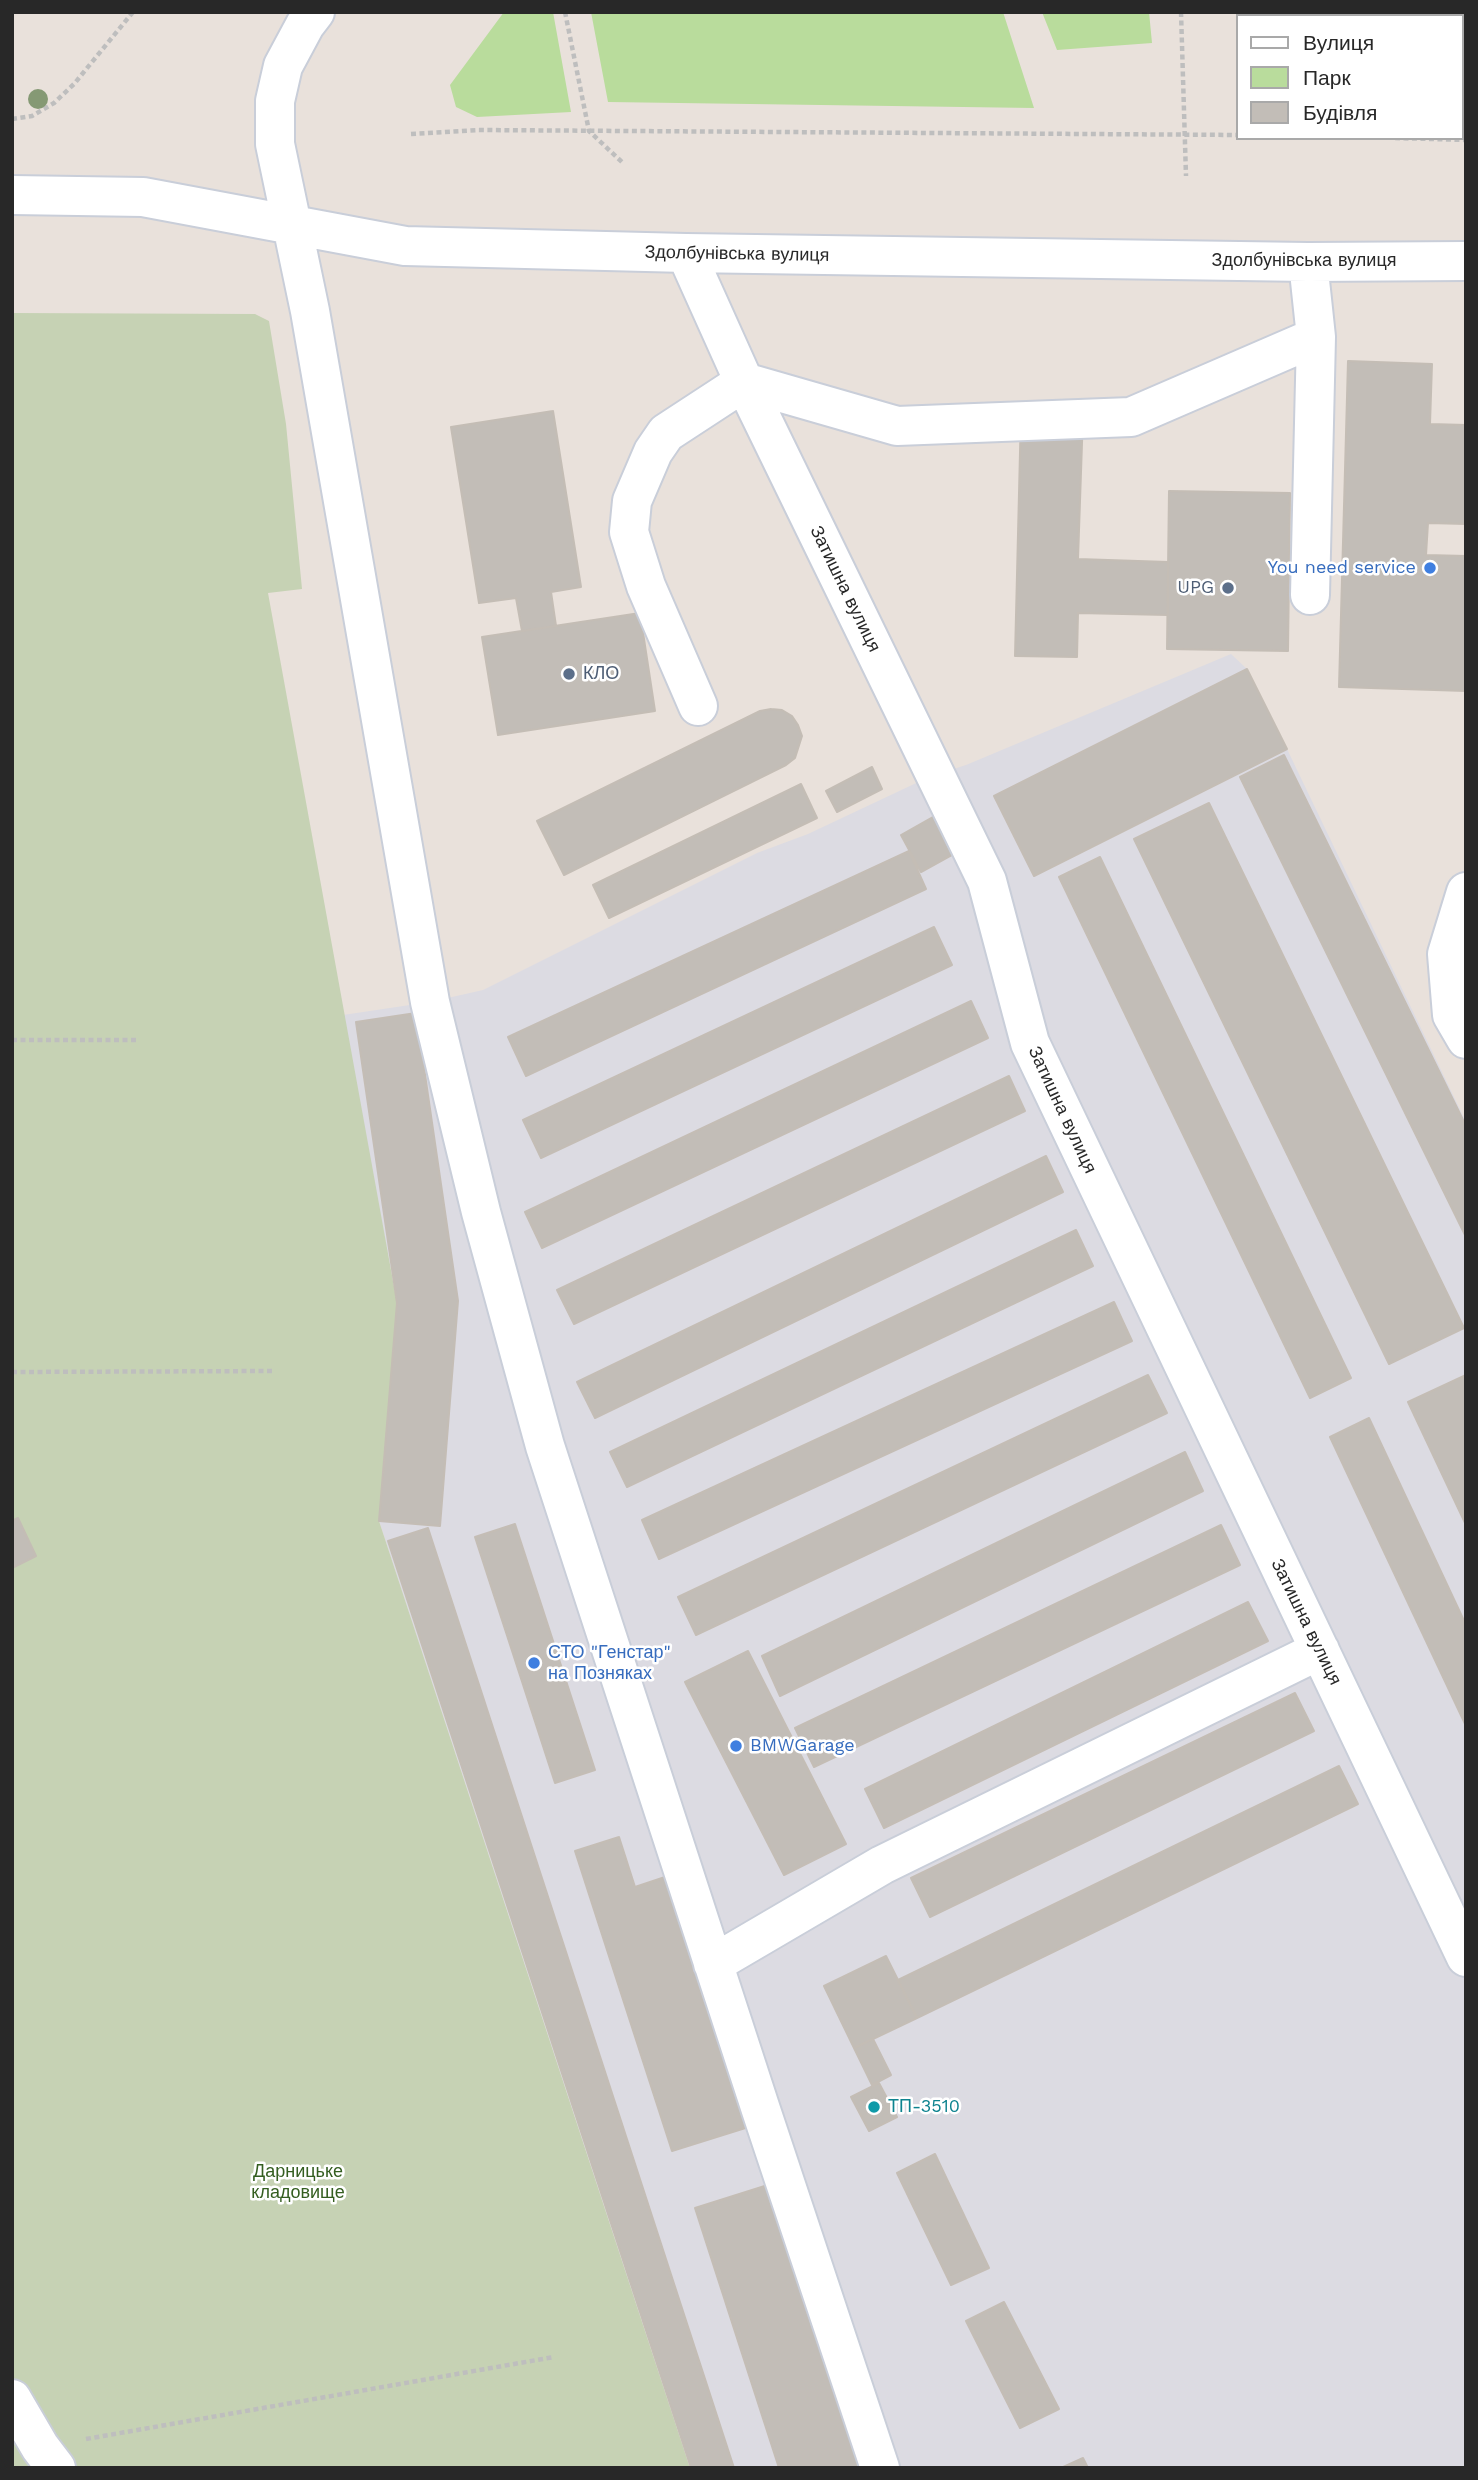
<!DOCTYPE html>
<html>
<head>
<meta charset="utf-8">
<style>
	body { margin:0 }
	#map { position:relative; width:1478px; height:2480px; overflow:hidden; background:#e9e1db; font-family:"Work Sans",sans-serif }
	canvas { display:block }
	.frame { position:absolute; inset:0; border:14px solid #282828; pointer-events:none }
	.legend { position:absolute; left:1236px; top:14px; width:228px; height:126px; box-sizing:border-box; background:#fff; border:2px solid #a9a9a9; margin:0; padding:9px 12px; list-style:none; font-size:21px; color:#282828 }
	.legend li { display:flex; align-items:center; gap:14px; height:35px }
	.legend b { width:35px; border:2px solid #a9a9a9 }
</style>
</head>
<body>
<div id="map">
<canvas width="1478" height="2480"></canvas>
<div class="frame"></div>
<ul class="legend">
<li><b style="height:9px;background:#fff"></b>Вулиця</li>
<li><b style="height:19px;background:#b9dc9c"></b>Парк</li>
<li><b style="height:19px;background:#c2bdb7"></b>Будівля</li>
</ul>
</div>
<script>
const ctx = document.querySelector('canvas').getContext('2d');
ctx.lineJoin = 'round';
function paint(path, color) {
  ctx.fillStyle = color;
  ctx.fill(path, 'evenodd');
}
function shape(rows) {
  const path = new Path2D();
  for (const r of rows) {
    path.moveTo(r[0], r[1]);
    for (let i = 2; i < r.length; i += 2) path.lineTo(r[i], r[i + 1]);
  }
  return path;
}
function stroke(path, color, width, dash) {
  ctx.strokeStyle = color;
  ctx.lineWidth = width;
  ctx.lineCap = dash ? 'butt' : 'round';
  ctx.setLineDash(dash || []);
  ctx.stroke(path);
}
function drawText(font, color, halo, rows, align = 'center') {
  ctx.font = font + ' "Work Sans",sans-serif';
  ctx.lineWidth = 5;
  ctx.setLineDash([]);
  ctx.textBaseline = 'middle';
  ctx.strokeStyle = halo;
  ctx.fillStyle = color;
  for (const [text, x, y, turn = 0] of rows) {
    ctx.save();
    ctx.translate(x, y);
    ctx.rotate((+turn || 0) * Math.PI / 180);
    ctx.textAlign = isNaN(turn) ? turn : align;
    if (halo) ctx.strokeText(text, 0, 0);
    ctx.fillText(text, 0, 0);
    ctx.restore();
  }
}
const industrial = shape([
	[1231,654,1247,669,1287,749,1466,1122,1466,2468,690,2468,379,1521,397,1303,343,1015,430,1002,483,990,757,853,808,834,929,777,966,765]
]);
const green = shape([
	[504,12,553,12,571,112,477,117,456,107,450,85],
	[591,12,1003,12,1034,108,608,102],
	[1042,12,1149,12,1152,43,1057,50]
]);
const cemetery = shape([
	[12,313,255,314,269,321,286,424,302,589,268,593,397,1303,379,1521,690,2468,12,2468]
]);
const building = shape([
	[1348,361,1432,364,1430,424,1466,425,1466,524,1428,523,1426,555,1466,556,1466,691,1339,687,1348,361],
	[553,411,581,587,551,592,556,626,522,631,516,598,479,603,451,427,553,411],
	[1021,412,1083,414,1078,559,1168,562,1168,615,1078,613,1077,657,1015,656,1021,412],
	[1169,491,1290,493,1288,651,1167,649,1169,491],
	[640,613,655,711,498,735,482,637,640,613],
	[1247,669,1287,749,1034,876,994,796,1247,669],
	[771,709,782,710,792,716,798,725,802,736,795,758,786,765,564,875,537,821,760,711,771,709],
	[1284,755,1466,1126,1466,1237,1240,777,1284,755],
	[872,767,882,789,837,812,826,791,872,767],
	[801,784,817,818,609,918,593,885,801,784],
	[1209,803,1464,1328,1389,1364,1134,839,1209,803],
	[947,809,968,846,921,872,901,835,947,809],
	[909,851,926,889,526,1076,508,1037,909,851],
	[1100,857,1351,1378,1310,1398,1059,877,1100,857],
	[934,927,952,965,541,1158,523,1120,934,927],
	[971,1001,988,1038,542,1248,525,1212,971,1001],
	[416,1013,458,1301,440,1526,379,1521,397,1303,356,1022,416,1013],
	[1009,1076,1025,1111,574,1324,557,1290,1009,1076],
	[1046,1156,1063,1192,595,1418,577,1382,1046,1156],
	[1076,1230,1093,1266,627,1487,610,1452,1076,1230],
	[1114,1302,1132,1341,659,1559,642,1520,1114,1302],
	[1148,1375,1167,1413,696,1635,678,1597,1148,1375],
	[1466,1375,1466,1525,1408,1402,1466,1375],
	[1369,1418,1466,1625,1466,1726,1330,1437,1369,1418],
	[1185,1452,1203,1491,780,1696,762,1656,1185,1452],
	[18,1518,36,1556,12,1568,12,1521,18,1518],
	[515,1524,595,1770,555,1783,475,1537,515,1524],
	[1221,1525,1240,1565,814,1767,795,1728,1221,1525],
	[428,1528,734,2468,691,2468,388,1541,428,1528],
	[1248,1602,1268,1641,884,1828,865,1789,1248,1602],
	[748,1651,846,1844,784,1875,685,1682,748,1651],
	[1295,1693,1314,1731,930,1917,911,1878,1295,1693],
	[1339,1766,1358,1804,917,2018,898,1980,1339,1766],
	[619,1837,635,1887,674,1874,755,2125,672,2151,575,1851,619,1837],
	[886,1956,917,2018,854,2048,824,1986,886,1956],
	[873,2039,891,2075,872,2085,854,2048,873,2039],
	[879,2083,897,2117,869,2131,851,2097,879,2083],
	[935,2154,989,2268,951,2285,897,2173,935,2154],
	[771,2184,863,2468,779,2468,695,2208,771,2184],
	[1004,2302,1059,2409,1020,2428,966,2321,1004,2302],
	[1083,2458,1088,2468,1061,2468,1083,2458]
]);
const path = shape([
	[565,12,589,131,624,164],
	[1181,12,1186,176],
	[12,119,32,116,54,103,74,84,133,12],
	[411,134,478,130,1238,135],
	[1395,138,1466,140],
	[12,1040,136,1040],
	[12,1372,272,1371],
	[86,2439,554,2357]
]);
const minor = shape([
	[315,12,305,25,283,66,275,101,275,144,310,311,430,1002,481,1212,545,1446,761,2110,880,2468],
	[12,195,143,197,405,246,686,253,1308,262,1466,261],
	[686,253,744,382,987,881,1030,1043,1466,1957],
	[1308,262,1316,337,1310,595],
	[698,706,646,586,629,532,632,501,653,452,666,433,744,382,897,426,1131,417,1316,337],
	[1466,892,1447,954,1452,1015,1466,1039],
	[713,1964,882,1865,1320,1650],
	[12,2399,40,2447,56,2468]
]);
const trees = [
	[38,99]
];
const markers = [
	[1430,568,7,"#3f7fe0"],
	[1228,588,7,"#5c6f8a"],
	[569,674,7,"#5c6f8a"],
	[534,1663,7,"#3f7fe0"],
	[736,1746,7,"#3f7fe0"],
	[874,2107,7,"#0f9aa8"]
];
const streetNames = [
	["Здолбунівська вулиця",737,254,1],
	["Здолбунівська вулиця",1304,261],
	["Затишна вулиця",845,589,64],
	["Затишна вулиця",1062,1110,65],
	["Затишна вулиця",1306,1622,64]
];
const shopNames = [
	["You need service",1416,568,"right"],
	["СТО \"Генстар\"",548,1653],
	["на Позняках",548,1674],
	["BMWGarage",750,1746]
];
const serviceNames = [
	["UPG",1214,588],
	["КЛО",583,674,"left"]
];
const cultureNames = [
	["ТП-3510",888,2107]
];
const parkNames = [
	["Дарницьке",298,2172],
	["кладовище",298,2193]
];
paint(industrial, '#dcdbe2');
paint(green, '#b9dc9c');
paint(cemetery, '#c6d2b4');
paint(building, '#c2bdb7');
stroke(building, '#c4bdb5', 2);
stroke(minor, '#c9ced9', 42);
stroke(path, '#bebebe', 4.5, [5, 3.5]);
stroke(minor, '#fff', 38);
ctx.fillStyle = '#859974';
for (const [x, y] of trees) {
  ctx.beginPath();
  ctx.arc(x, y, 10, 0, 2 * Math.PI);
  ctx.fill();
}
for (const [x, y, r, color] of markers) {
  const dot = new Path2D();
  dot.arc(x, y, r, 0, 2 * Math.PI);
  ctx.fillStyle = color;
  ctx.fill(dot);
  stroke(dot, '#fff', 2.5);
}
drawText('18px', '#282828', '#fff', streetNames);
drawText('18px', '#366cbe', '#fff', shopNames, 'left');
drawText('18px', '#4e5e75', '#fff', serviceNames, 'right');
drawText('18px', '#0d838f', '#fff', cultureNames, 'left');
drawText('18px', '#345e20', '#fff', parkNames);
</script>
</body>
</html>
